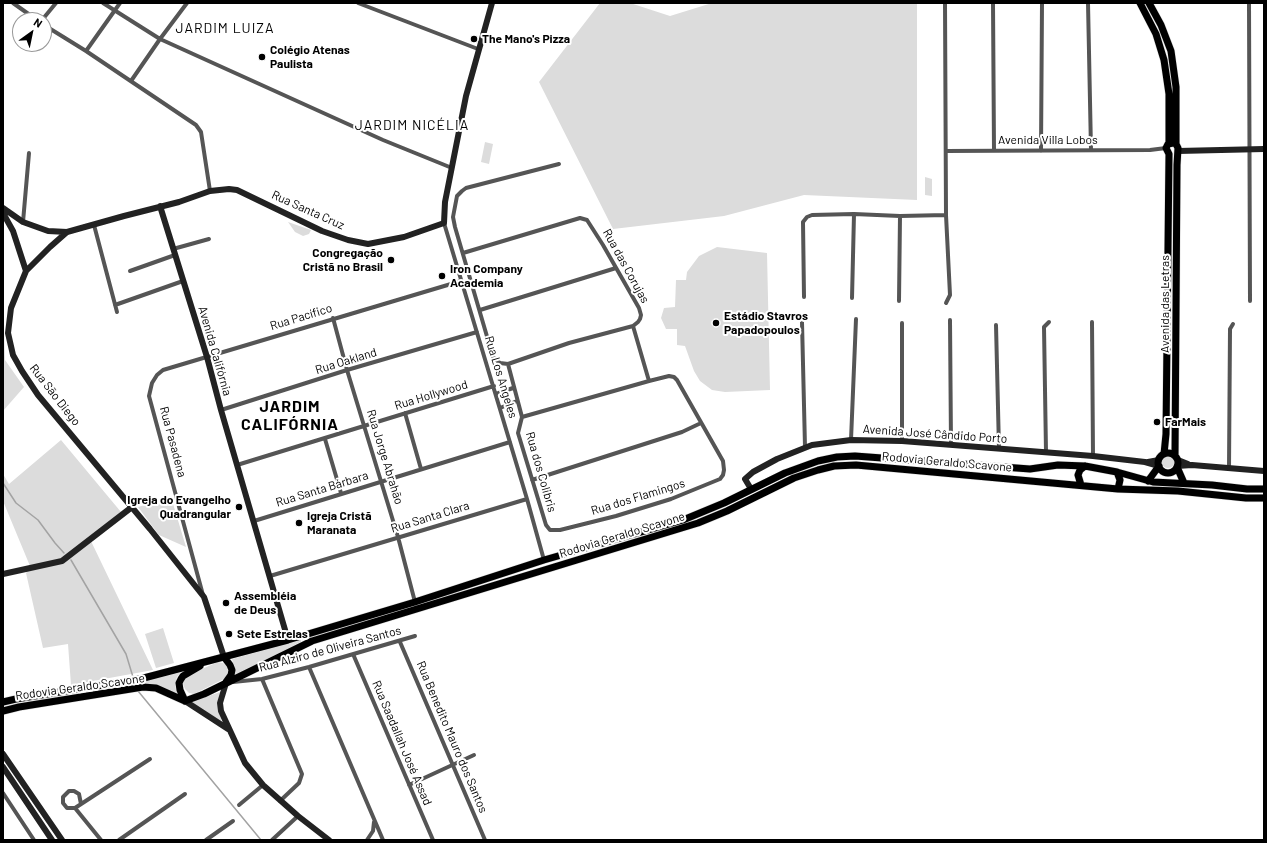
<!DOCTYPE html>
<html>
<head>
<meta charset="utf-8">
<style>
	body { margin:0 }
	#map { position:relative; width:1267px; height:843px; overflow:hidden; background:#fff; font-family:Barlow,sans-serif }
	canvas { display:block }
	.frame { position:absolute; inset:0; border:4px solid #000; pointer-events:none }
	.north { position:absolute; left:12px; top:12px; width:40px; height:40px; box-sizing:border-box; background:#fff; border:1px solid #999; border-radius:50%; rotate:33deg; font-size:11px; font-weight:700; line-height:16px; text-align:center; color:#000 }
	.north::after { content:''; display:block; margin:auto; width:14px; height:18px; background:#000; clip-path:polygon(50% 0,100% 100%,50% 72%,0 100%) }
</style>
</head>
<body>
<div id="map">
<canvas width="1267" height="843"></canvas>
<div class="frame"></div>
<div class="north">N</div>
</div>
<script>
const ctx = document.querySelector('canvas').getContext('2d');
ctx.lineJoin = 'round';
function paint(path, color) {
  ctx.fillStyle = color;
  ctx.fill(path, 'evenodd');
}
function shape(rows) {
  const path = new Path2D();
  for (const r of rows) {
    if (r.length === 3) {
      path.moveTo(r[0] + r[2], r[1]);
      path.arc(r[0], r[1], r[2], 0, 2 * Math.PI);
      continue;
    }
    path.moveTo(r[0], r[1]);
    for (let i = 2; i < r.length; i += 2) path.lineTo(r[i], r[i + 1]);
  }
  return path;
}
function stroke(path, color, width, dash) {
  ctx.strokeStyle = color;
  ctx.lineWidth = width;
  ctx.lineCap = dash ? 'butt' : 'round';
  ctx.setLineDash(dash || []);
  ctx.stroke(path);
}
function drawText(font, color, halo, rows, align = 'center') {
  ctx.font = font + ' Barlow,sans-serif';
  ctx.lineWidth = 4;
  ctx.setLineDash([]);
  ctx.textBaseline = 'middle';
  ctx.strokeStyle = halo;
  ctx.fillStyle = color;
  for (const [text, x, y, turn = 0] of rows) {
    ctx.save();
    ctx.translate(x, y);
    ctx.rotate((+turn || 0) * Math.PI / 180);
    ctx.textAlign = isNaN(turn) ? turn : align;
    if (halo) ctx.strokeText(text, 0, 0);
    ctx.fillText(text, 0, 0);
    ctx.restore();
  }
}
const green = shape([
	[600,3,630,3,670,16,712,3,917,3,917,200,804,195,724,216,613,229,539,82],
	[485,142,493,144,489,164,481,162],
	[925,177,932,179,932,196,925,195],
	[288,222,311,230,309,234,303,236,295,232],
	[717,247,767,253,770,390,725,392,712,390,700,381,694,371,685,346,677,345,677,329,666,329,661,318,664,308,675,307,676,280,686,280,687,272,699,256],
	[3,297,5,360,24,387,3,411],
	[61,440,121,512,89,537,153,670,71,685,68,644,43,648,26,573,30,566,3,501,3,474,9,484],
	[1168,461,7],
	[171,497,186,547,159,535,138,507],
	[163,628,174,663,156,668,145,634],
	[301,640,301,642,234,677,234,666,232,659],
	[218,662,223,663,227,666,228,671,226,678,194,694,189,693,185,689,183,684,184,679,195,672],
	[181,672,177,677,175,684,176,690,178,696,141,684,134,684],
	[220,692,218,709,222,722,191,702]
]);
const stream = shape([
	[3,483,16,503,38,520,55,543,64,553],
	[71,560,126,654,133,677],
	[138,691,261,840]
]);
const street = shape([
	[13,3,37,20],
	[103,3,160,39,383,140,452,168],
	[358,3,478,49],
	[945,3,946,215,950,295,946,303],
	[993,3,994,151],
	[1088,3,1091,150],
	[1249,3,1250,301],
	[42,20,56,3],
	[44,25,86,51,196,125,201,132,210,191],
	[86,51,120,3],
	[131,81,160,39,187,3],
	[946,151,1150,150,1166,148],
	[1041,151,1042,3],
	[23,222,29,153],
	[444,223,527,499,544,560],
	[94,225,117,312],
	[173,249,209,239],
	[463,253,580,218,587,220,603,245,639,308,641,315,640,319,638,322,633,326,649,381,669,376,674,377,677,380,723,461,724,470,723,475,720,479,671,499,616,516,560,530,550,530,546,525,518,433,522,417,508,364,500,363,493,357,455,227,453,217,457,196,462,191,466,188,559,164],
	[130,271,175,255],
	[804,297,803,222,807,217,812,215,854,214,900,216,946,215],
	[852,298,854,214],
	[899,301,900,216],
	[115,305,183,281],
	[480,310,616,268],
	[333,318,347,370,398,537,415,602],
	[950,320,951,445],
	[802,322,805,447],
	[1092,322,1093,456],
	[902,323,902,441],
	[996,325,999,449],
	[508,364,569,343,633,326],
	[496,394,513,388],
	[500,408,517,401],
	[221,410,347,370,477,332],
	[405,413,421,469],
	[522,417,649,381],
	[325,439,341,493],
	[851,440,856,319],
	[1046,452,1044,327,1049,322],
	[237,465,494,386],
	[1229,468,1230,329,1233,324],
	[532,480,682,432,701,423],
	[254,521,510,442],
	[270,576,527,499],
	[203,595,149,396,152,383,157,375,163,370,461,281],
	[400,642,485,840],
	[353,654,433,840],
	[309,667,383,840],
	[262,679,302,774,299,783,280,801],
	[233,682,262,679,309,667,415,636],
	[409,785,474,755],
	[3,793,34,840],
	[81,804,79,794,74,791,69,791,63,797,63,803,67,808,75,808,150,759],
	[239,805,263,785],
	[75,808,101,840],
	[119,840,185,794],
	[206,840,233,821],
	[272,840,298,816],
	[367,840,373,831,374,822]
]);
const secondary = shape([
	[1178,151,1264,149],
	[160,206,207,357,221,410,288,640],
	[3,208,23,222,48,231,67,232],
	[3,213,13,231,26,271],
	[1178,460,1188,464],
	[1148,462,1159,460],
	[1177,466,1192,465,1264,471],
	[751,489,745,479,753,472,777,459,812,445,851,440,902,441,1093,456,1145,462,1159,466],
	[3,574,62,561,132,507],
	[224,657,204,597,150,529,38,395,22,371,13,355,8,333,11,308,26,271,50,247,67,232,124,216,179,202,210,191,229,189,237,190,322,231,348,240,368,244,404,237,444,223,445,202,466,96,492,3],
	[226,683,220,703,221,711,245,763,263,785,298,816,329,840],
	[185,701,228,729],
	[3,754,62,840],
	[3,767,52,840]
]);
const primary = shape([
	[1140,3,1156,34,1164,60,1169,94,1169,143],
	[1149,3,1161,25,1171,51,1176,87,1176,144],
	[1168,463,10],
	[1164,454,1166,434,1169,154,1166,148,1168,144,1173,143,1176,144,1178,148,1177,165,1175,456],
	[1177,467,1184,483],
	[1117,472,1120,480,1118,489],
	[1148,481,1159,466],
	[1081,485,1078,475,1080,470,1085,466],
	[224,657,230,665,232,670,231,675,226,682],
	[185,701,180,690,179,683,181,679,183,676,200,666],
	[3,702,16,699,140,679,288,640,415,602,544,560,683,520,724,503,785,473,818,461,837,457,855,456,1030,469,1058,465,1085,466,1117,472,1153,482,1212,485,1247,489,1264,489],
	[3,711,19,707,143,687,156,688,185,701,204,694,312,641,698,523,727,511,794,478,818,470,834,466,856,465,1118,489,1178,491,1246,498,1264,498]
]);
const markers = [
	[474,39,4,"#000"],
	[262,57,4,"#000"],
	[391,260,4,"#000"],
	[442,276,4,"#000"],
	[716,323,4,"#000"],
	[1157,422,4,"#000"],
	[239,507,4,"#000"],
	[299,523,4,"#000"],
	[226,603,4,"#000"],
	[229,634,4,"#000"]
];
const poiNames = [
	["The Mano's Pizza",482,39],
	["Colégio Atenas",270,50],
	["Paulista",270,64],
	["Congregação",383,253,"right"],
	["Cristã no Brasil",383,267,"right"],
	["Iron Company",450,269],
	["Academia",450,283],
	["Estádio Stavros",724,316],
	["Papadopoulos",724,330],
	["FarMais",1165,422],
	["Igreja do Evangelho",231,500,"right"],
	["Quadrangular",231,514,"right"],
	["Igreja Cristã",307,516],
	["Maranata",307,530],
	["Assembléia",234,596],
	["de Deus",234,610],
	["Sete Estrelas",237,634]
];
const streetNames = [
	["Avenida Villa Lobos",1048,140],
	["Rua Santa Cruz",308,210,24],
	["Rua das Corujas",626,266,61],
	["Avenida das Letras",1165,304,-90],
	["Rua Pacífico",301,317,-17],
	["Avenida Califórnia",215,351,74],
	["Rua Oakland",346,361,-17],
	["Rua Los Angeles",501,377,73],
	["Rua São Diego",55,395,52],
	["Rua Hollywood",431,395,-17],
	["Avenida José Cândido Porto",935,434,4],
	["Rua Pasadena",173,442,75],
	["Rua Jorge Abrahão",385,457,73],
	["Rodovia Geraldo Scavone",947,462,5],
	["Rua dos Colibris",541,472,74],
	["Rua Santa Bárbara",322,489,-17],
	["Rua dos Flamingos",638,497,-17],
	["Rua Santa Clara",430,517,-17],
	["Rodovia Geraldo Scavone",622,535,-17],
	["Rua Alziro de Oliveira Santos",330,649,-15],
	["Rodovia Geraldo Scavone",80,687,-8],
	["Rua Benedito Mauro dos Santos",452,737,67],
	["Rua Saadallah José Assad",402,743,67]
];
const quarterNames = [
	["JARDIM LUIZA",225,28],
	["JARDIM NICÉLIA",412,125]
];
const districtNames = [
	["JARDIM",290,407],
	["CALIFÓRNIA",290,425]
];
paint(green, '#dcdcdc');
stroke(stream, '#a3a3a3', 1.5);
stroke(primary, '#dbdbdb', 8);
stroke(street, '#555', 4);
stroke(secondary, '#222', 6);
stroke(primary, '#000', 7);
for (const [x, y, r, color] of markers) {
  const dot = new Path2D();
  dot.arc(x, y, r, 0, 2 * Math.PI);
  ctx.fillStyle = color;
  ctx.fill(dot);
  stroke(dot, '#fff', 1.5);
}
drawText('bold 12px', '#000', '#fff', poiNames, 'left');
drawText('12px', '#000', '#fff', streetNames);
ctx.letterSpacing = '1px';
drawText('14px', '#000', '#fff', quarterNames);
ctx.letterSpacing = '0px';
ctx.letterSpacing = '1px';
drawText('bold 16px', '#000', '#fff', districtNames);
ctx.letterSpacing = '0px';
</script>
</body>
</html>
